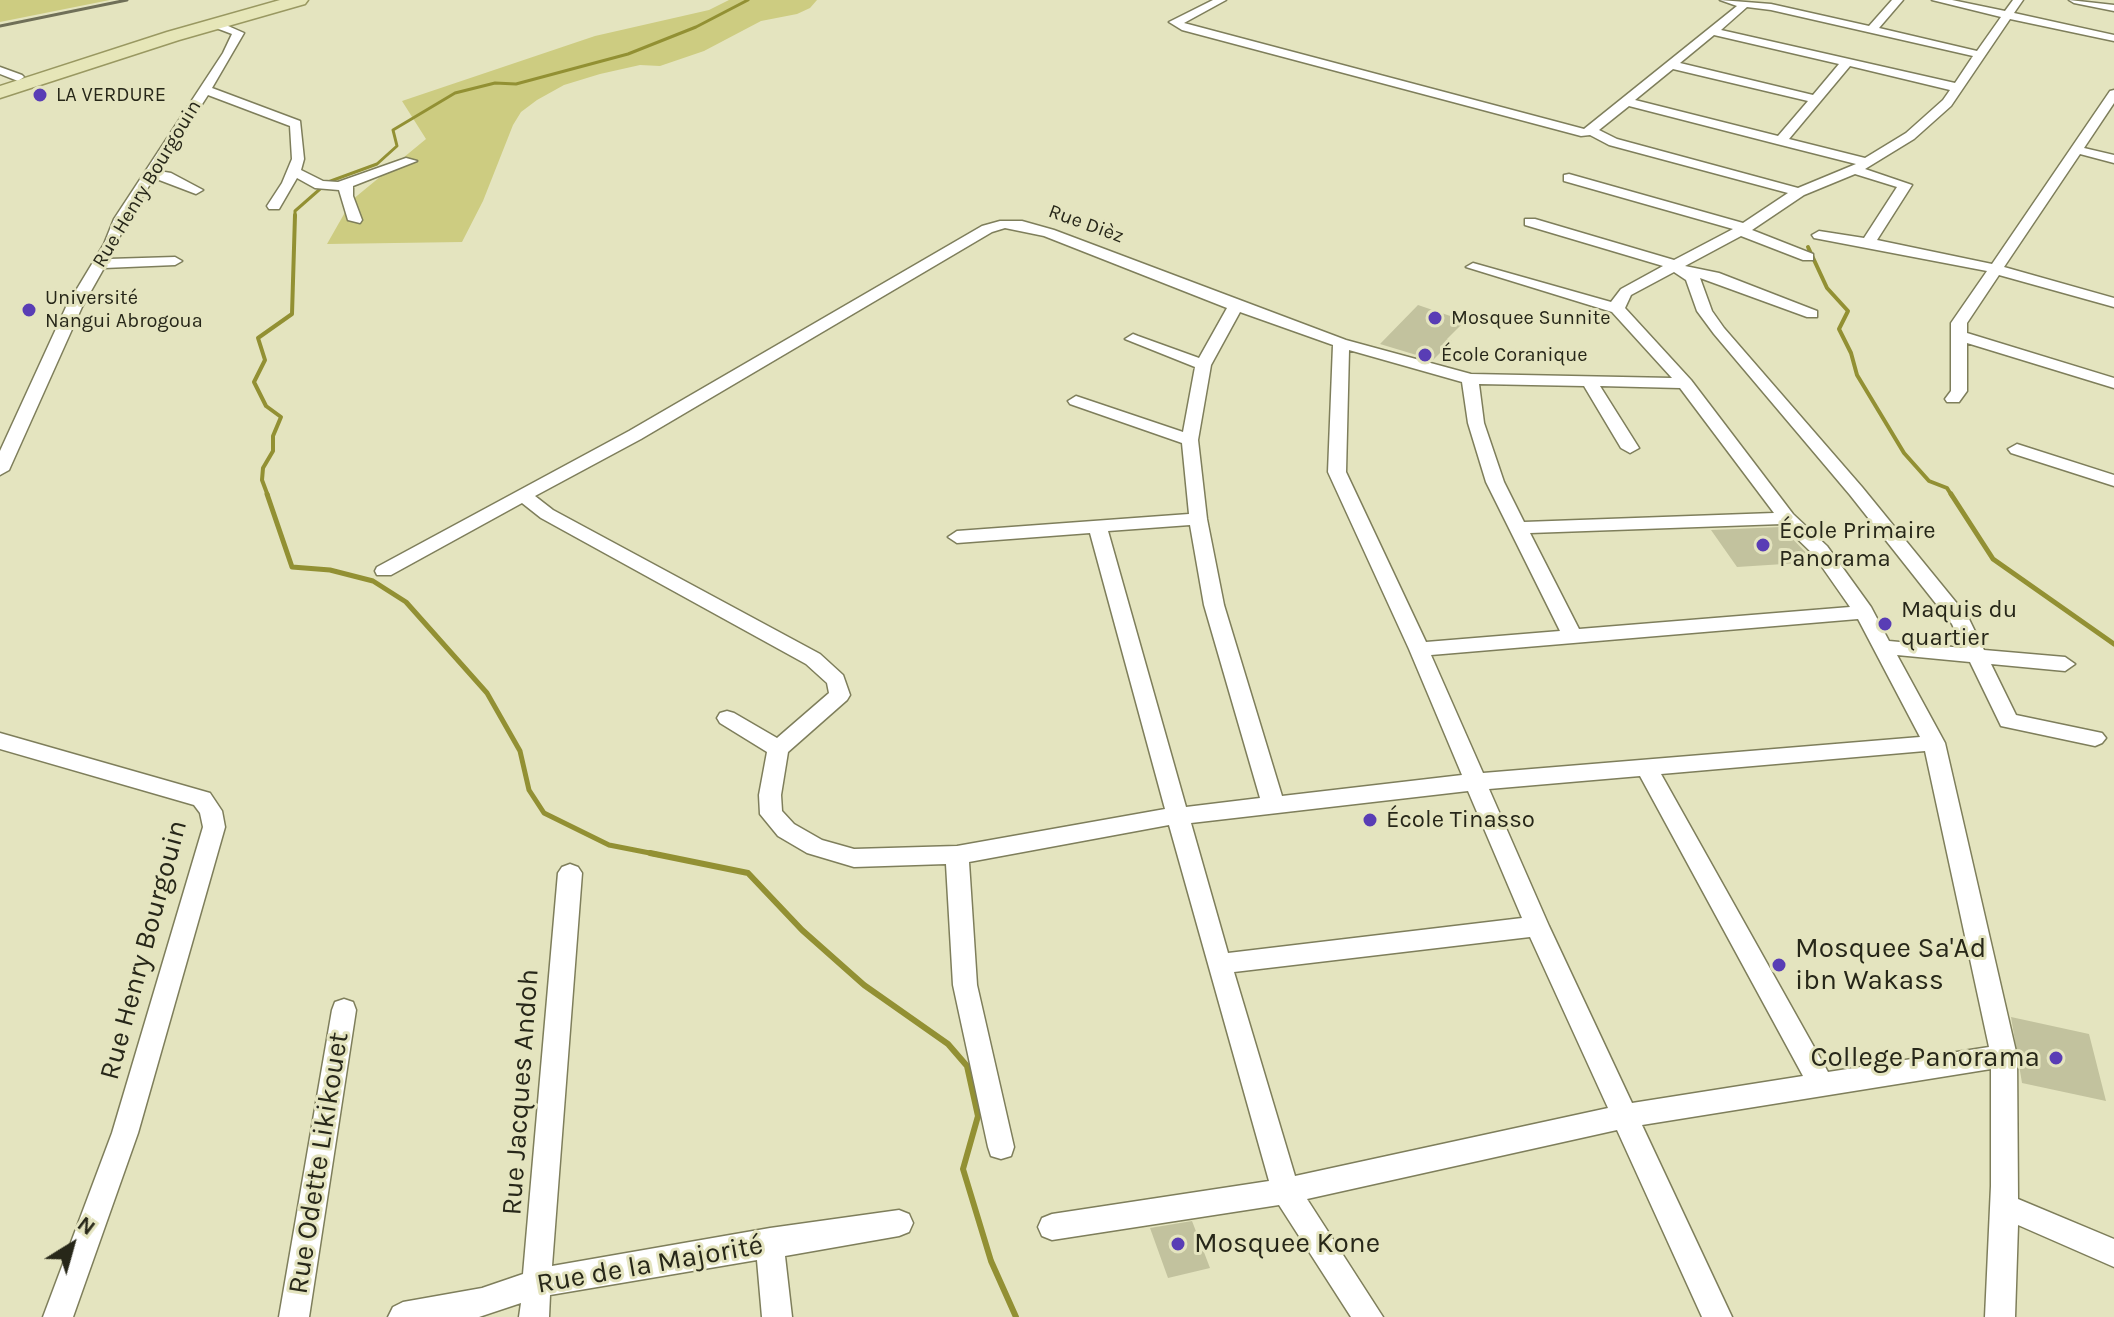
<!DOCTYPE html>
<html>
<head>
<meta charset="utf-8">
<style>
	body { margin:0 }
	#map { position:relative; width:2114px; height:1317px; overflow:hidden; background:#e4e4bf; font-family:Karla,sans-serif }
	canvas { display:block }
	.north { position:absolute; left:32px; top:1205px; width:80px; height:80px; -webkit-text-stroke:6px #e4e4bf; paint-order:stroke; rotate:37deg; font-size:22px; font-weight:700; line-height:32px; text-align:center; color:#272719 }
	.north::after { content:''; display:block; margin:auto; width:28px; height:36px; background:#272719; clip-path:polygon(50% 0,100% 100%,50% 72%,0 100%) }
</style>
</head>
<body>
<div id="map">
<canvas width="2114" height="1317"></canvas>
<div class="north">N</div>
</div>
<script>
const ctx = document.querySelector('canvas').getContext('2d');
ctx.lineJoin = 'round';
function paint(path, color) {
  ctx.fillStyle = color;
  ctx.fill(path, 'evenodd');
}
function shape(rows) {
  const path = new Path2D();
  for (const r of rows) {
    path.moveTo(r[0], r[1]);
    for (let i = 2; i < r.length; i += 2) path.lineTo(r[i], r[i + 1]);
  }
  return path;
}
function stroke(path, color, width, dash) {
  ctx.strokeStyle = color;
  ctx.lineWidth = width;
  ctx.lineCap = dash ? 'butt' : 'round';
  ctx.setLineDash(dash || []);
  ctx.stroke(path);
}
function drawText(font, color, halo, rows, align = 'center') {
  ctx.font = font + ' Karla,sans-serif';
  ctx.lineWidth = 6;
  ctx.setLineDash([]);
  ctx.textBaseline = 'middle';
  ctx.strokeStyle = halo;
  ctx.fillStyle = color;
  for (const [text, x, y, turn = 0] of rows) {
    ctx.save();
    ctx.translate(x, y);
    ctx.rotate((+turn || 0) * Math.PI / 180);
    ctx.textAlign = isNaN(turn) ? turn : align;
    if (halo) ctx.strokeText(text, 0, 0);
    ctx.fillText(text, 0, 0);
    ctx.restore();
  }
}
const green = shape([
	[0,0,110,0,0,22],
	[729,0,817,0,810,8,797,14,761,21,704,51,660,66,640,65,600,74,564,85,537,100,521,112,513,125,483,201,462,242,327,244,352,200,426,139,402,101,595,36,709,10]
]);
const streamFar3 = shape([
	[295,217,295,211,328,182,377,164,397,146,393,130,455,93,495,83,516,84,628,54,696,27,748,0]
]);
const streamFar2 = shape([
	[1808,247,1827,288,1848,311,1839,329,1851,353,1857,375,1904,453,1929,481,1947,488,1952,496],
	[268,496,262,480,263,468,273,451,273,436,281,417,266,406,254,382,265,360,258,338,292,314,295,215]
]);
const streamFar1 = shape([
	[267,494,292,567,330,570,373,581,406,602,487,693,520,751,529,790,544,813,609,845,660,855],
	[1951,494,1993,559,2114,644]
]);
const stream = shape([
	[650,853,748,873,802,930,864,985,948,1044,967,1066,978,1116,963,1169,991,1261,1016,1317]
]);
const building = shape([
	[1418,305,1465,321,1447,339,1452,341,1433,360,1380,344],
	[1781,527,1815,562,1737,567,1711,530],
	[2011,1017,2089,1034,2106,1101,2022,1083],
	[1192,1221,1210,1268,1168,1278,1150,1228]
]);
const minor = shape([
	[1213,0,1226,0,1184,23,1584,129,1737,6,1720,0,1771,4,1869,26,1892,0,1903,0,1879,28,1977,51,2001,17,1932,0,1952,0,2005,11,2013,0,2023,0,2014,13,2114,35,2114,41,2010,19,1951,106,1914,139,1865,169,1912,185,1877,240,1992,264,2110,91,2114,90,2114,103,2084,148,2114,155,2114,163,2080,154,2004,267,2114,298,2114,307,1999,275,1967,323,1967,333,2114,378,2114,388,1967,343,1967,391,1959,402,1947,402,1945,399,1951,391,1951,323,1987,271,1814,238,1812,235,1819,231,1864,238,1897,187,1855,174,1804,195,1752,230,1813,254,1813,260,1803,260,1741,236,1685,266,1719,273,1817,311,1817,317,1807,317,1700,278,1712,311,1724,328,1862,487,1968,617,1984,650,2065,657,2075,664,2065,671,1991,664,2016,715,2102,733,2106,738,2102,743,2095,746,2001,726,1970,662,1897,655,1945,743,2017,1056,2018,1199,2114,1239,2114,1267,2018,1225,2015,1317,1985,1317,1991,1186,1991,1069,1642,1125,1732,1317,1702,1317,1617,1130,1307,1199,1383,1317,1351,1317,1279,1205,1052,1240,1042,1236,1038,1227,1042,1218,1052,1214,1269,1181,1169,825,969,862,977,985,1014,1147,1011,1156,1001,1159,991,1156,988,1147,953,985,946,864,854,867,807,853,778,836,760,814,759,795,767,752,720,723,717,718,720,713,727,711,734,713,777,738,829,693,827,683,806,664,541,518,522,503,391,575,377,575,375,571,377,567,629,431,982,226,1000,221,1022,221,1054,230,1346,340,1471,374,1672,378,1612,312,1466,267,1473,263,1611,302,1621,289,1663,266,1525,225,1525,219,1535,219,1674,260,1733,229,1564,181,1564,175,1569,174,1743,223,1788,193,1609,145,1590,135,1581,136,1182,30,1169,22,1213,0],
	[1747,7,1771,10,1973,56,1955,83,1721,30,1747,7],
	[1714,35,1839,64,1813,95,1680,63,1714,35],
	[1850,66,1950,90,1943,100,1906,133,1865,158,1789,139,1850,66],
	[1673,69,1808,101,1778,136,1635,100,1673,69],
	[1629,106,1777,144,1856,164,1798,188,1617,139,1599,130,1629,106],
	[1005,228,1044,236,1227,308,1199,358,1138,336,1133,334,1125,339,1195,367,1183,432,1082,398,1076,396,1068,401,1070,404,1182,443,1189,514,957,531,948,537,957,543,1090,533,1165,809,957,846,854,849,822,840,794,824,782,811,781,795,788,752,847,700,850,695,843,675,820,654,553,510,535,496,641,439,992,232,1005,228],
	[1674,272,1686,280,1697,311,1714,334,1850,495,1952,624,1963,648,1889,641,1871,607,1827,546,1793,514,1691,380,1625,308,1631,295,1674,272],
	[1240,312,1333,345,1328,472,1409,649,1462,775,1282,796,1224,605,1207,519,1198,440,1211,365,1240,312],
	[1349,350,1462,382,1468,423,1486,482,1560,631,1426,642,1346,472,1349,350],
	[1479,384,1584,386,1621,448,1630,453,1639,448,1600,386,1680,388,1774,513,1524,522,1504,482,1484,423,1479,384],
	[1782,524,1813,554,1850,607,1579,629,1530,533,1782,524],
	[1190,525,1204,605,1260,798,1186,807,1108,531,1190,525],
	[1858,619,1920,737,1483,773,1431,655,1858,619],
	[1925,751,1989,1047,1828,1072,1661,774,1925,751],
	[1640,776,1803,1076,1632,1103,1549,926,1489,789,1640,776],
	[1468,791,1522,918,1228,953,1191,823,1468,791],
	[1530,937,1608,1108,1295,1176,1234,972,1530,937],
	[2069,0,2114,5,2114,11,2074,3,2069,0],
	[211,22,219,22,244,33,212,88,300,121,304,159,301,170,323,181,338,182,406,158,417,161,353,186,353,196,362,220,360,223,348,220,339,190,315,188,297,178,279,209,269,209,267,206,282,183,292,159,290,126,208,95,159,171,171,173,203,190,196,194,154,178,128,219,109,259,175,257,182,261,175,265,104,268,82,307,9,470,0,475,0,451,66,307,104,244,114,219,223,53,232,34,211,26,211,22],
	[0,67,22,75,24,77,18,81,0,74,0,67],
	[2017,444,2114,475,2114,486,2011,453,2008,449,2017,444],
	[0,733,210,793,222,811,225,827,138,1133,73,1317,43,1317,112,1133,203,827,200,813,194,805,0,749,0,733],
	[570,864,578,867,582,873,552,1266,770,1228,899,1210,909,1214,913,1223,909,1232,899,1236,785,1256,792,1317,762,1317,757,1260,550,1295,549,1317,519,1317,521,1303,479,1317,388,1317,393,1307,403,1302,482,1288,523,1274,558,873,562,867,570,864],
	[344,999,353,1002,356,1010,309,1317,279,1317,332,1010,335,1002,344,999]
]);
const primary = shape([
	[280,0,308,0,305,4,179,40,0,98,0,86,167,32,280,0]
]);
const rail = shape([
	[0,26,127,0]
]);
const markers = [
	[40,95,8,"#593db5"],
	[29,310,8,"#593db5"],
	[1435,318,8,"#593db5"],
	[1425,355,8,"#593db5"],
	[1763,545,8,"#593db5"],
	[1885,624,8,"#593db5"],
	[1370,820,8,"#593db5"],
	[1779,965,8,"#593db5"],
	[2056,1058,8,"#593db5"],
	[1178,1244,8,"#593db5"]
];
const farPoinames = [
	["LA VERDURE",56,95],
	["Université",45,298],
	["Nangui Abrogoua",45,321],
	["Mosquee Sunnite",1451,318],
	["École Coranique",1441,355]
];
const farStreetnames = [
	["Rue Henry Bourgouin",147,184,-59],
	["Rue Dièz",1086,224,20]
];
const poiNames = [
	["École Primaire",1779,531],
	["Panorama",1779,559],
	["Maquis du",1901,610],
	["quartier",1901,638],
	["École Tinasso",1386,820]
];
const nearPoinames = [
	["Mosquee Sa'Ad",1795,949],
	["ibn Wakass",1795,981],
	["College Panorama",2040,1058,"right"],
	["Mosquee Kone",1194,1244]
];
const nearStreetnames = [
	["Rue Henry Bourgouin",144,950,-75],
	["Rue Jacques Andoh",521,1092,-86],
	["Rue Odette Likikouet",319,1163,-81],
	["Rue de la Majorité",650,1265,-10]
];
paint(green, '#cdcc81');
stroke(streamFar3, '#929033', 3);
stroke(streamFar2, '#929033', 4);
stroke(streamFar1, '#929033', 5);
stroke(stream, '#929033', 6);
paint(building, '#c2c29e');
stroke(minor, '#7e7e5b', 3);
stroke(primary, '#999861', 3);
paint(minor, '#fff');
paint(primary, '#e6e6b8');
stroke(rail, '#6f6f58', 3);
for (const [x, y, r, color] of markers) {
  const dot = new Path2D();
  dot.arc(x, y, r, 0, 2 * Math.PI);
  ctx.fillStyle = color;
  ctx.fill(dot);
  stroke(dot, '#e4e4bf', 3);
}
drawText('20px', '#272719', '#e4e4bf', farPoinames, 'left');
drawText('20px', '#272719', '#e4e4bf', farStreetnames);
drawText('24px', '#272719', '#e4e4bf', poiNames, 'left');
drawText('28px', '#272719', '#e4e4bf', nearPoinames, 'left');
drawText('28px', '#272719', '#e4e4bf', nearStreetnames);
</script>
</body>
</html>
